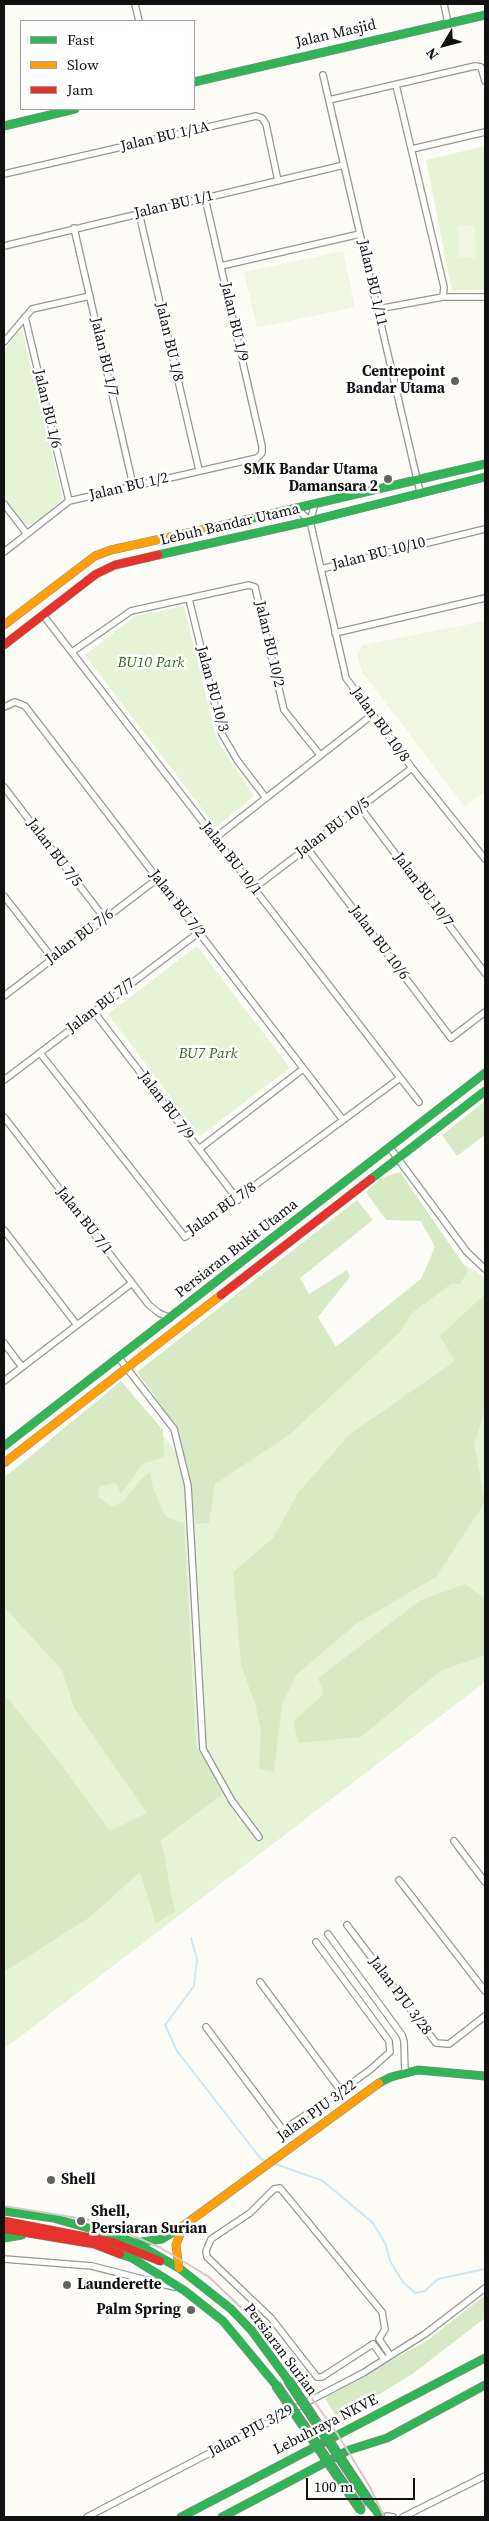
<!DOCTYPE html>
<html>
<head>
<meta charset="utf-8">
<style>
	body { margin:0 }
	#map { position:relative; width:489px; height:2521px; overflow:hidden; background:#fdfcf7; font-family:"Source Serif 4",serif }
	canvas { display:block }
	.frame { position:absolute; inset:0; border:5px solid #111; pointer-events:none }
	.legend { position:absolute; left:20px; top:20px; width:175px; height:90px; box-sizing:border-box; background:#fff; border:1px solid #a0a0a0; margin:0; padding:6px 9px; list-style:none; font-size:15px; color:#111 }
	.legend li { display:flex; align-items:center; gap:10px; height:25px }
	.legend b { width:25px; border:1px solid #a0a0a0 }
	.north { position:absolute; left:419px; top:20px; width:50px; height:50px; -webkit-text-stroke:4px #fff; paint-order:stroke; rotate:233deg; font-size:14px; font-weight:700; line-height:20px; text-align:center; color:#111 }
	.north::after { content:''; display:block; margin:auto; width:18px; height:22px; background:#111; clip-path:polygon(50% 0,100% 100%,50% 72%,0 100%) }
	.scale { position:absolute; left:306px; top:2478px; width:109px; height:22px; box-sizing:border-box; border:2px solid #111; border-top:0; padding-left:6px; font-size:15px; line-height:18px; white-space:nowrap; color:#111; -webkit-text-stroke:4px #fff; paint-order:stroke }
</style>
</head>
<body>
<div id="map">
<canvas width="489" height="2521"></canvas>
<div class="frame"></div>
<ul class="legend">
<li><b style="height:6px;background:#30b455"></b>Fast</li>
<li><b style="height:6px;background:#ff9f0a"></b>Slow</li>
<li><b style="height:6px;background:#e5322d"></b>Jam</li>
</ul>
<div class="north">N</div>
<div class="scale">100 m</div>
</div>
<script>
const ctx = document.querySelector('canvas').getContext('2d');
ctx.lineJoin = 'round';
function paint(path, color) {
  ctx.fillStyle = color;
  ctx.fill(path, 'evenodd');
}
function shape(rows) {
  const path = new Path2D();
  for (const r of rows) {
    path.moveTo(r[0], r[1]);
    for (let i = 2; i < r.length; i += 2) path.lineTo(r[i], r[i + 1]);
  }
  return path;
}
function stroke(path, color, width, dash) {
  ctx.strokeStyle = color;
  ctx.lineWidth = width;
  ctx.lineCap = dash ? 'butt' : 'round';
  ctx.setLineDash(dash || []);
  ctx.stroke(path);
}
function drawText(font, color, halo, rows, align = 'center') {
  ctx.font = font + ' "Source Serif 4",serif';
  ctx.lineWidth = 5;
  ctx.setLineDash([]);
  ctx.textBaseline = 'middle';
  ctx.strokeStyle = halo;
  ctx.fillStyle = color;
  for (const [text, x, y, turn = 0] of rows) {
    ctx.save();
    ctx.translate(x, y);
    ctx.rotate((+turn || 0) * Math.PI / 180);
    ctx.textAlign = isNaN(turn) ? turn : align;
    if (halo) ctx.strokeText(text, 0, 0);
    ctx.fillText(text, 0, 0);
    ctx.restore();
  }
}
const green = shape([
	[485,146,485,290,452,291,426,160],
	[18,332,23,334,62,495,60,502,33,525,24,524,4,498,4,350],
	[184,606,217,740,254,796,216,827,85,655,135,616],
	[197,946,290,1068,200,1136,108,1014],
	[452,1256,485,1278,485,1682,4,2049,4,1477,123,1385,205,1489]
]);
const forest = shape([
	[485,1101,485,1135,457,1156,442,1135],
	[400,1172,468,1271,460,1284,451,1284,412,1313,399,1333,289,1435,215,1484,209,1523,196,1524,176,1426,137,1372,357,1200,373,1220,300,1278,309,1294,347,1270,350,1277,318,1317,336,1347,421,1279,435,1247,421,1221,386,1220,366,1192,381,1178],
	[485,1294,485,1409,474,1445,485,1502,436,1577,356,1624,296,1675,282,1704,274,1772,259,1769,261,1732,256,1706,241,1665,233,1572,273,1538,298,1493,350,1434,455,1361,440,1336],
	[121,1381,163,1430,164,1457,142,1464,121,1494,116,1483,100,1486,98,1497,113,1507,124,1501,142,1478,150,1473,153,1488,166,1517,184,1523,196,1745,223,1794,161,1840,175,1912,156,1923,140,1872,90,1917,4,1972,4,1694,57,1759,110,1831,147,1813,74,1708,62,1670,4,1607,4,1478],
	[465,1584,485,1599,485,1655,440,1671,361,1737,299,1743,293,1722,324,1694,318,1678,421,1600],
	[485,2295,485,2318,411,2375,338,2419,325,2398,428,2340]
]);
const pitch = shape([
	[458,225,475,226,476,258,458,257],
	[343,251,355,307,257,328,244,272],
	[485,621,485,792,465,807,362,672,357,655,363,645]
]);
const stream = shape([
	[191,1938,197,1959,194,1986,165,2025,177,2051,261,2159,266,2161],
	[273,2163,323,2181,373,2223,386,2245,390,2261,403,2282,415,2293,425,2291,438,2279,485,2269]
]);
const street = shape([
	[135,4,139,21],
	[444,4,448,23],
	[323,75,420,492],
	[396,85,444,287,443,297],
	[329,100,475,66,481,67,485,81],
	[412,149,485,132],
	[4,174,256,116,262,118,266,124,278,181],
	[139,213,199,470],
	[74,228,133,485],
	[4,246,344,165],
	[221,266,360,234],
	[378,309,443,297,485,297],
	[25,317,69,501],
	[4,342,32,309,90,296],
	[4,504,27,534],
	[315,504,310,521,346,678,412,768,485,859],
	[296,508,310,521],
	[4,552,69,501,257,458,262,453,262,446,205,198],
	[321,569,485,529],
	[189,599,222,734,237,760,266,798],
	[43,615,419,1102],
	[335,633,485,598],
	[72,652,131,611,249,585,255,587,284,710,320,755],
	[4,707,15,702,25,706,343,1120],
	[4,787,105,919],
	[360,807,485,973],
	[215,838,372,715],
	[307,848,451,1038,485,1012],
	[254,888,412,768],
	[4,896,53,959],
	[4,996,157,879],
	[94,1012,238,1200],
	[40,1053,185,1237,400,1078],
	[4,1080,198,933],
	[4,1117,149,1305,159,1313,170,1318],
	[390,1148,467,1252,485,1269],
	[199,1149,303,1069],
	[4,1230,77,1325],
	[4,1343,22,1367],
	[119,1358,174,1429,188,1486,203,1749,232,1801,259,1837],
	[4,1381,132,1283],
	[454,1841,485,1882],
	[399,1880,485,1991],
	[347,1925,436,2043,449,2044,485,2016],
	[328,1934,402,2035,404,2041,405,2073],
	[260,1982,341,2091],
	[206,2027,283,2130,341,2091,371,2069,390,2052,389,2041,316,1942],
	[4,2259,92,2266,174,2287],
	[384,2359,373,2344,322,2377,317,2377,271,2318,207,2257,206,2251,211,2239,250,2213,274,2189,280,2188,382,2312,385,2329,379,2339,390,2355],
	[387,2516,393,2517],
	[87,2517,363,2373,425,2334,485,2288],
	[403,2517,485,2476]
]);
const fast = shape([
	[194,82,485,15],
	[4,126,75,109],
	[215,527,485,464],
	[158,555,310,521,485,477],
	[371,1179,485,1091],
	[4,1446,485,1073],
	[379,2083,391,2077,418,2070,485,2076],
	[4,2211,53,2218,113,2235,135,2243,179,2268,231,2309,252,2331,288,2380],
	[4,2238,22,2235],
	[135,2243,162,2239,183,2226],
	[120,2254,132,2258,185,2291,223,2321,276,2385],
	[370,2503,381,2517],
	[181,2517,485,2358],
	[222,2517,349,2450,387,2438,485,2385]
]);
const slow = shape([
	[4,625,95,556,111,550,215,527],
	[4,1463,221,1295],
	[179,2268,176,2245,183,2226,379,2083]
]);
const jam = shape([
	[4,645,96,574,115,565,158,555],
	[221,1295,371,1179],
	[4,2221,112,2242,160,2261],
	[4,2229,94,2244,120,2254]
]);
const rail = shape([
	[4,2206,84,2219,111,2226,161,2248,209,2277,253,2319,274,2345,338,2435,370,2487,384,2517]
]);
const fastBridge = shape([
	[288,2380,370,2503],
	[276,2385,361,2510]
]);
const markers = [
	[455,381,5,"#646362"],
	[388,479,5,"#646362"],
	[51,2180,5,"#646362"],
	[81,2221,5,"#646362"],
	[67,2285,5,"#646362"],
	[191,2310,5,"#646362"]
];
const streetNames = [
	["Jalan Masjid",336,34,-13],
	["Jalan BU 1/1A",165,137,-13],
	["Jalan BU 1/1",174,205,-13],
	["Jalan BU 1/11",372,283,77],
	["Jalan BU 1/9",234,322,77],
	["Jalan BU 1/8",169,342,77],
	["Jalan BU 1/7",104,357,77],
	["Jalan BU 1/6",47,409,77],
	["Jalan BU 1/2",129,487,-13],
	["Lebuh Bandar Utama",230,525,-13],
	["Jalan BU 10/10",379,554,-14],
	["Jalan BU 10/2",269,644,77],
	["Jalan BU 10/3",212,689,75],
	["Jalan BU 10/8",380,725,54],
	["Jalan BU 10/5",333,828,-37],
	["Jalan BU 7/5",54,853,53],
	["Jalan BU 10/1",231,859,52],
	["Jalan BU 10/7",423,890,53],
	["Jalan BU 7/2",177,904,52],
	["Jalan BU 7/6",80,937,-37],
	["Jalan BU 10/6",379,943,53],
	["Jalan BU 7/7",101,1006,-37],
	["Jalan BU 7/9",166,1106,53],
	["Jalan BU 7/8",222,1209,-35],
	["Jalan BU 7/1",84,1221,52],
	["Persiaran Bukit Utama",237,1249,-38],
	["Jalan PJU 3/28",400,1996,53],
	["Jalan PJU 3/22",317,2111,-36],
	["Persiaran Surian",280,2350,53],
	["Lebuhraya NKVE",326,2425,-27],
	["Jalan PJU 3/29",251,2431,-28]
];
const poiNames = [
	["Centrepoint",445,372],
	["Bandar Utama",445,389],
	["SMK Bandar Utama",378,470],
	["Damansara 2",378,487],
	["Shell",61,2180,"left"],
	["Shell,",91,2212,"left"],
	["Persiaran Surian",91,2229,"left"],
	["Launderette",77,2285,"left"],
	["Palm Spring",181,2310]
];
const parkNames = [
	["BU10 Park",151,663],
	["BU7 Park",208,1054]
];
paint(green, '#e7f3d7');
paint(forest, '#d8eac5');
paint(pitch, '#f0f6e1');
stroke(stream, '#cde8f7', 2);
stroke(street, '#979795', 8);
stroke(fast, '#8e8d8b', 9);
stroke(slow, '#8e8d8b', 9);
stroke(jam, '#8e8d8b', 9);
stroke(street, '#fffffe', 5.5);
stroke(fast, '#30b455', 8);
stroke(slow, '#ff9f0a', 8);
stroke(jam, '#e5322d', 8);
stroke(rail, '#d9c6c7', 2);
stroke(fastBridge, '#858482', 11, []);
stroke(fastBridge, '#30b455', 9);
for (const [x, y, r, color] of markers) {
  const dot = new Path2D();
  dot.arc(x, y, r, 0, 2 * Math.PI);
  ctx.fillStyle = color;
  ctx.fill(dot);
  stroke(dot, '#fff', 2);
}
drawText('15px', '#111', '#fff', streetNames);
drawText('bold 15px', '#111', '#fff', poiNames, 'right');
drawText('italic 15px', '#2f6b1f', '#fff', parkNames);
</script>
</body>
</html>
